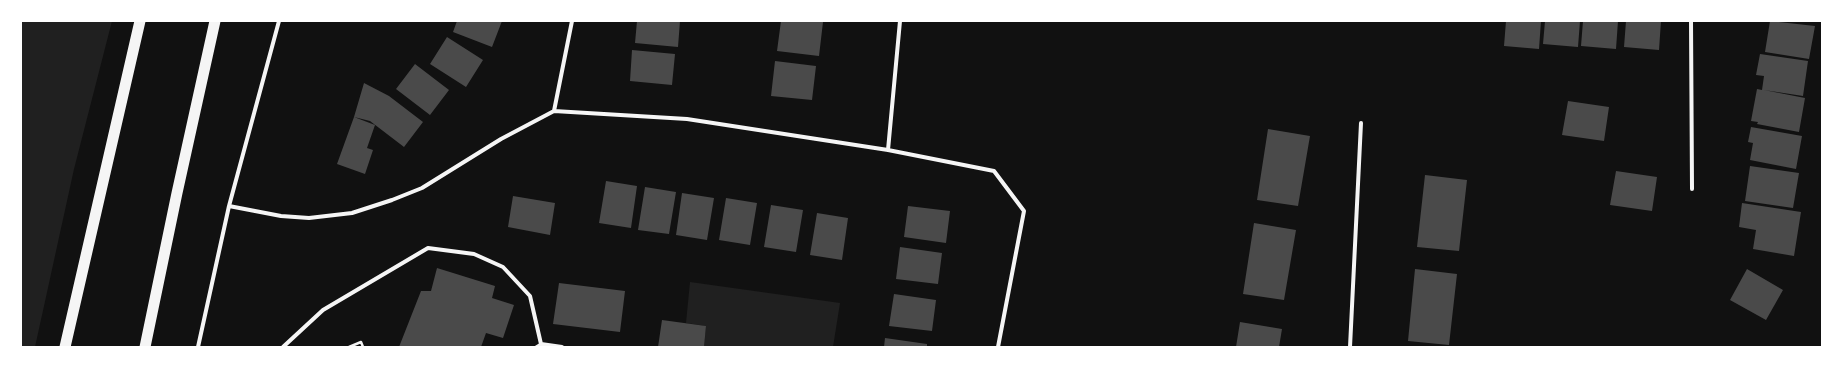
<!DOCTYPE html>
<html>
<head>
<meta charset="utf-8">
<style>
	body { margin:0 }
	#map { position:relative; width:1843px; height:368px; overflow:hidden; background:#111; font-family:"Noto Serif",serif }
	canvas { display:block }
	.frame { position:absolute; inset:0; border:22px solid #fff; pointer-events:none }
</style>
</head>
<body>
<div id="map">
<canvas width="1843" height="368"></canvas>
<div class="frame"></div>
</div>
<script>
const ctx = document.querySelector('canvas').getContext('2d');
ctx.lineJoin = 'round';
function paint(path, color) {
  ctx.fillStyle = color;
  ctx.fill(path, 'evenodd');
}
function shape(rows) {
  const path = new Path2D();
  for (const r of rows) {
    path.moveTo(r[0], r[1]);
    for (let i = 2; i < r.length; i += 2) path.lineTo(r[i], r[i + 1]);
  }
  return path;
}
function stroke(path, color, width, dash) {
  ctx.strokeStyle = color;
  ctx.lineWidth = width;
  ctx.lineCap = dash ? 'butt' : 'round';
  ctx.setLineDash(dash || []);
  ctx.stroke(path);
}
const green = shape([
	[21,21,112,21,74,169,35,347,21,347],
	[690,282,840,303,833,347,704,347,706,326,686,323]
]);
const building = shape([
	[457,21,502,21,492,47,453,32],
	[637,21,680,21,678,47,635,43],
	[781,21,823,22,819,56,777,51],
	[1506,21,1541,21,1539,49,1504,46],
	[1545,21,1580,21,1578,47,1543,44],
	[1583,21,1618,21,1616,49,1581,46],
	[1626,21,1661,21,1659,50,1624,47],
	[1770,21,1815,26,1809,59,1765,52],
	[447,37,483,60,466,87,430,64],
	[632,50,675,54,672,85,630,81],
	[1760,54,1808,61,1803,96,1764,90,1805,98,1799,132,1757,124,1758,122,1751,121,1757,89,1762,90,1764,76,1756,75],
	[775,61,816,66,812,100,771,96],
	[415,64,449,90,430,115,396,89],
	[364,83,389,96,423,122,404,147,370,121,354,117],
	[1568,101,1609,107,1604,141,1562,135],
	[354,117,375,125,367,148,373,150,365,174,337,164],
	[1751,127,1802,136,1796,169,1750,160,1753,143,1748,142],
	[1268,129,1310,136,1298,206,1257,200],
	[1750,166,1799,173,1793,208,1745,201],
	[1616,171,1657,177,1652,211,1610,205],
	[1425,175,1467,180,1459,251,1417,247],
	[606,181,637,186,631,228,599,223],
	[645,187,676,192,669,234,638,230],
	[682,193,714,198,707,240,676,235],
	[513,196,555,203,550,235,508,227],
	[726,198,757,203,750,245,719,240],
	[1742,203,1801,212,1794,256,1753,249,1756,230,1739,227],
	[771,205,803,210,796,252,764,247],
	[908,206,950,211,946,243,904,237],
	[817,213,848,218,842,260,810,255],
	[1254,223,1296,230,1284,300,1243,294],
	[900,247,942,253,938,284,896,279],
	[437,268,495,286,492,298,514,305,503,338,486,333,481,347,399,347,421,291,431,291],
	[1415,269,1457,274,1449,345,1408,341],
	[1747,269,1783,290,1766,320,1730,300],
	[559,283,625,291,620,332,553,324],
	[894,294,936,300,932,331,889,326],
	[662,320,706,326,704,347,658,347],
	[1240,322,1282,329,1279,347,1236,347],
	[885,338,927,344,927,347,884,347]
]);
const path = shape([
	[349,347,361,342,363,347]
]);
const service = shape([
	[536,347,541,344]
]);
const minor = shape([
	[1691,21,1692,189],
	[554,111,572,21],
	[888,150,900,21],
	[229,206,281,216,309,218,352,213,392,200,422,188,501,139,554,111,687,119,888,150,994,171,1024,211,998,347],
	[198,347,229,206,279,21],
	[283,347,323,310,428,248,474,254,503,267,530,296,541,344,562,347],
	[1350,347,1361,123]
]);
const trunk = shape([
	[65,347,140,21],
	[145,347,177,193,215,21]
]);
paint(green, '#202020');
paint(building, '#4a4a4a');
stroke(path, '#f5f5f5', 2.5);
stroke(service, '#f5f5f5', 3);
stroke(minor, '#f5f5f5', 4);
stroke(trunk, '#f5f5f5', 11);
</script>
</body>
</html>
